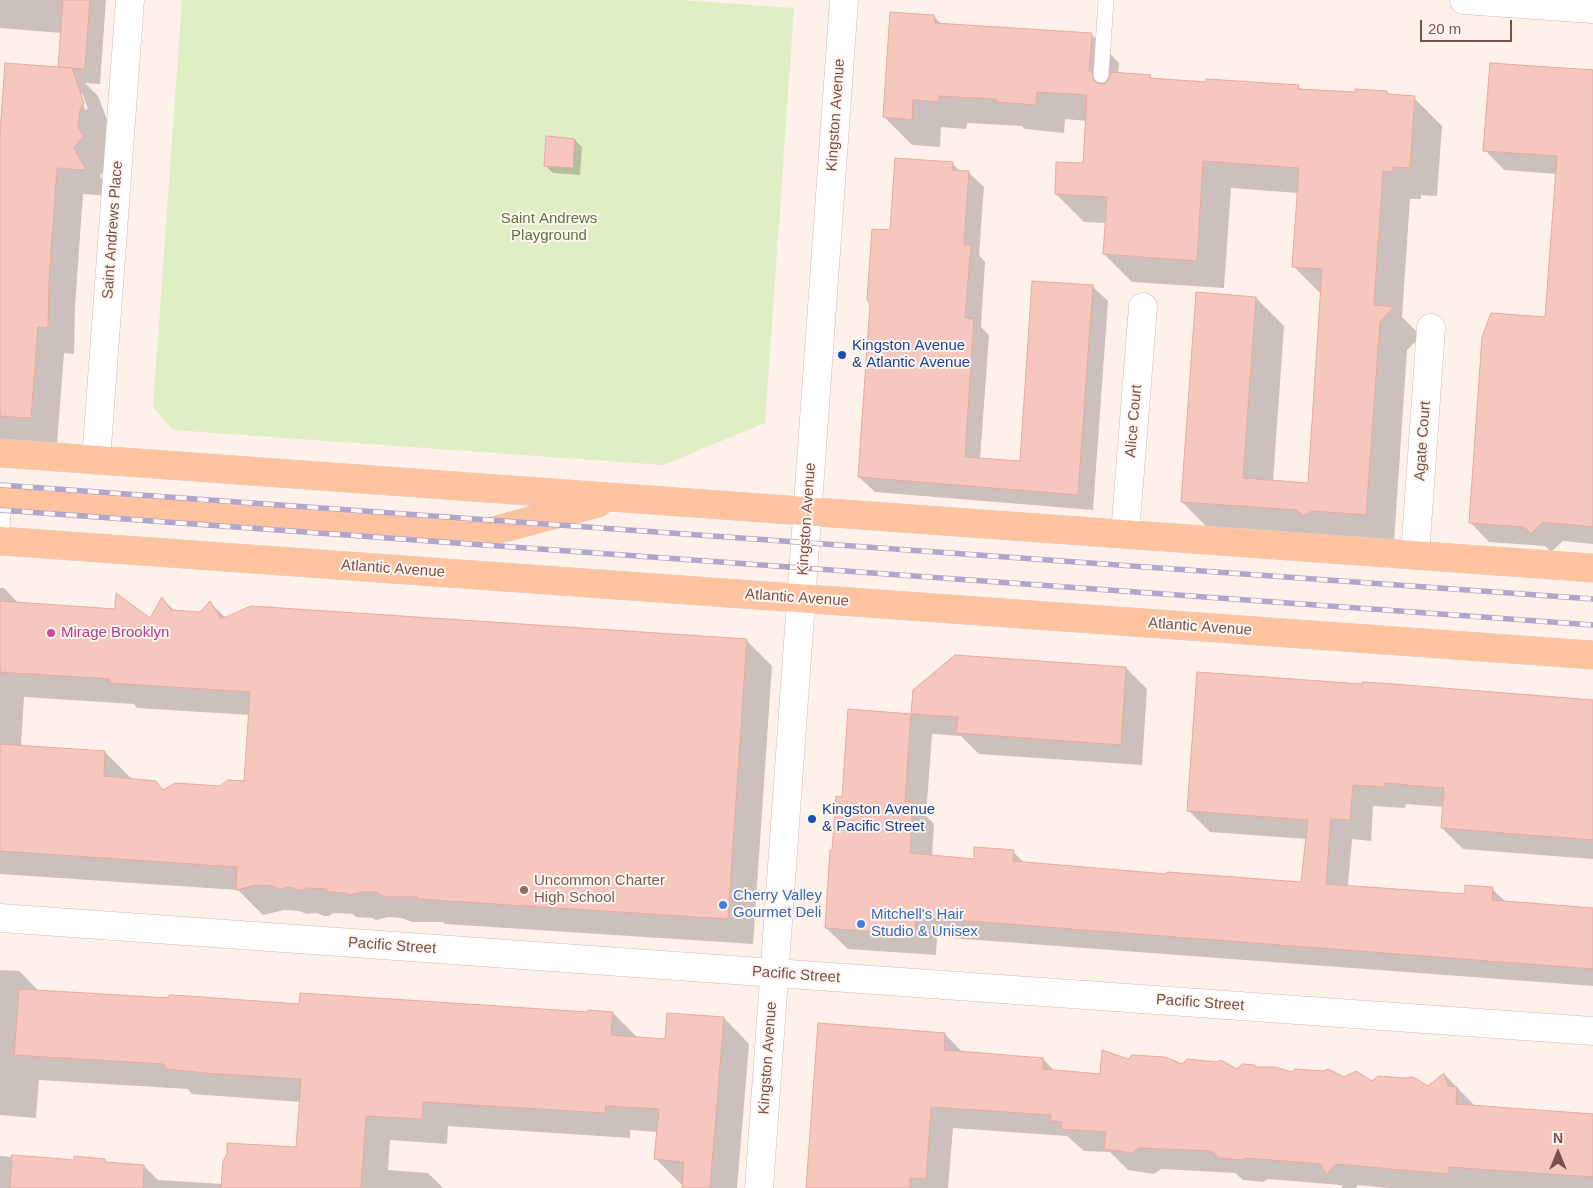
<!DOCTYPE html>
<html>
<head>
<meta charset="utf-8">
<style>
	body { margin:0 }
	#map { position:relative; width:1593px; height:1188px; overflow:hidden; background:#fef1ea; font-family:Helvetica,sans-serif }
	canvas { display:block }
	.north { position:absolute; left:1533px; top:1128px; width:50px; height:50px; -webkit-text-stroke:4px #fff6f1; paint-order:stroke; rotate:0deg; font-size:14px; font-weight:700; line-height:20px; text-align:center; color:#7c504a }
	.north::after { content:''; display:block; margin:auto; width:18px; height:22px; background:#7c504a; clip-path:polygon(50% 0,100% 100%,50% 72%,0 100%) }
	.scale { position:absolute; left:1420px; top:20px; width:92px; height:22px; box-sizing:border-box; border:2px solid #7c504a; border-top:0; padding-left:6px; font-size:15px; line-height:18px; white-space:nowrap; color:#7c504a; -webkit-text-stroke:4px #fff6f1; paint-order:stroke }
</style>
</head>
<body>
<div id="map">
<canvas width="1593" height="1188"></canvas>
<div class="north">N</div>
<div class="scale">20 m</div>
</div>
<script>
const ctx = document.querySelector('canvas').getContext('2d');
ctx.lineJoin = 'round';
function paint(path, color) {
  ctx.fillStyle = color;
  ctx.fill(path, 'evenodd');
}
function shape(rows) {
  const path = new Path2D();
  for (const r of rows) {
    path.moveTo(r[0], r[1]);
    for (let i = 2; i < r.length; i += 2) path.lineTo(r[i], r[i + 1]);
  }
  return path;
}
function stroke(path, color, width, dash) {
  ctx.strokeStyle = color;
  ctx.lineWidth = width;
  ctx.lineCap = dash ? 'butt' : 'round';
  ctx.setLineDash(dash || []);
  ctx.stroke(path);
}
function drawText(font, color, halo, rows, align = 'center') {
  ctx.font = font + ' Helvetica,sans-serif';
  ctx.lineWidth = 4;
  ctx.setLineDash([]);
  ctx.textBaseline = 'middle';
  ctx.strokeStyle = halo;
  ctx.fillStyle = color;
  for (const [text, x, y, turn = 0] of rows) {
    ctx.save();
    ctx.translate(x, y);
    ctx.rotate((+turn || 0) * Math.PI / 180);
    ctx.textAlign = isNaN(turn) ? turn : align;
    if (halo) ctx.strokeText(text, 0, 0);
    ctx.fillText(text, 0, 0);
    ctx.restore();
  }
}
const green = shape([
	[182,0,682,0,794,8,765,423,663,465,173,430,153,407]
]);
const shadow = shape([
	[0,0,106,0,100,84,85,83,98,96,111,130,106,137,104,155,109,164,100,176,111,196,83,194,75,307,74,354,64,353,57,444,0,440,0,150,59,68,62,33,0,28,0,32],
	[80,93,82,93,88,109,85,110],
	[934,16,942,25,1091,34,1119,63,1118,74,1150,76,1154,80,1298,86,1302,90,1356,94,1387,92,1390,96,1414,98,1442,126,1437,196,1421,195,1421,199,1410,199,1402,317,1421,336,1407,350,1394,542,1210,530,1182,502,1256,298,1284,326,1273,482,1309,484,1322,295,1294,267,1298,193,1231,188,1224,288,1132,282,1104,254,1106,223,1084,222,1056,194,1084,165,1087,121,1065,119,1064,133,1025,129,1022,126,967,123,966,129,941,127,940,147,912,145,884,117],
	[1593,72,1593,544,1563,541,1551,552,1545,546,1489,542,1470,522,1546,319,1557,174,1504,170,1485,150],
	[575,140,582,147,580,175,553,173,545,165],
	[952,163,961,172,968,172,984,187,979,255,985,262,981,327,989,335,980,460,1021,462,1092,286,1108,301,1093,510,875,492,859,477,891,231],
	[0,588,4,588,19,604,151,619,162,599,176,612,200,614,210,603,226,618,746,640,772,666,753,944,445,924,443,922,412,922,402,918,388,917,376,920,372,918,356,917,353,914,334,913,329,916,324,916,317,913,307,914,299,911,284,910,263,915,238,890,0,874],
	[24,697,134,704,137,708,250,715,246,782,220,787,164,791,156,782,130,780,131,778,105,752,21,746],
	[955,657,1126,668,1147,689,1142,765,979,754,961,736,932,734,926,816,934,824,932,856,975,860,1013,852,1025,863,1168,875,1303,883,1307,839,1210,832,1189,811,1593,701,1593,859,1463,849,1442,828,1444,807,1406,804,1405,808,1373,806,1371,841,1352,839,1348,886,1466,895,1492,889,1506,902,1593,909,1593,986,937,937,936,955,848,949,826,928,833,851,843,798,849,711,912,715,914,690],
	[0,970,19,971,39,991,301,1005,613,1013,638,1038,666,1040,724,1018,749,1044,737,1188,683,1188,684,1184,681,1184,656,1159,658,1132,630,1130,630,1138,448,1126,447,1144,390,1140,388,1170,428,1173,443,1188,0,1188,0,1156,76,1161,104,1160,108,1164,144,1166,158,1180,223,1184,298,1149,301,1102,192,1094,188,1089,39,1080,36,1118,0,1115],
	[945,1034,963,1053,1043,1059,1055,1071,1101,1075,1128,1060,1237,1070,1256,1068,1372,1083,1428,1088,1444,1074,1476,1107,1593,1115,1593,1188,1388,1188,1358,1185,1356,1188,1343,1188,1341,1185,1268,1179,1263,1182,1243,1180,1235,1173,1161,1169,1154,1174,1128,1170,1110,1152,1084,1151,1067,1136,953,1128,948,1188,807,1188]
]);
const building = shape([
	[63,0,90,0,85,69,58,67,63,0],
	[890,12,934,15,935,23,1092,33,1089,71,1092,71,1093,80,1100,84,1105,84,1108,81,1111,72,1151,75,1150,78,1206,82,1206,79,1299,85,1298,89,1355,92,1355,89,1387,91,1387,94,1415,96,1410,168,1393,167,1393,172,1383,171,1374,305,1394,307,1380,322,1366,515,1312,511,1303,516,1297,510,1181,502,1196,292,1256,297,1243,478,1308,483,1322,269,1292,267,1299,168,1203,161,1197,261,1103,254,1107,197,1055,194,1056,162,1083,163,1087,95,1037,92,1036,105,996,102,996,99,939,96,939,102,913,100,912,120,883,117,890,12],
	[5,63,72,68,84,103,80,110,78,128,83,136,74,148,86,170,57,168,49,280,48,328,38,327,31,418,0,416,0,133,5,63],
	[1490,63,1593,70,1593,527,1543,522,1531,534,1524,527,1469,523,1482,337,1491,313,1545,317,1557,156,1483,151,1490,63],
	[546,136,575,139,573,168,544,166,546,136],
	[895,158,953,162,952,170,969,171,964,245,971,245,965,318,974,319,965,457,1020,461,1032,281,1093,285,1078,495,858,477,870,305,867,299,872,229,890,230,895,158],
	[116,593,150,618,162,597,171,610,200,612,210,601,221,619,251,606,747,639,728,919,418,899,418,897,385,897,376,892,362,892,349,895,345,893,329,892,326,889,307,888,303,890,298,890,290,887,280,889,273,886,257,885,236,890,237,867,0,851,0,744,105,751,104,776,156,781,163,790,175,783,220,786,228,780,244,781,250,692,110,683,110,679,0,672,0,601,115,609,116,593],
	[955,655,1126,667,1121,745,956,733,958,717,911,714,905,801,913,802,910,853,974,859,974,847,1002,849,1014,850,1013,861,1167,874,1167,872,1301,882,1308,820,1187,811,1197,672,1362,684,1362,682,1393,684,1593,700,1593,840,1441,828,1444,788,1385,783,1385,787,1353,785,1350,820,1331,819,1326,884,1465,894,1465,885,1493,887,1492,900,1593,908,1593,969,916,917,915,935,825,928,830,850,832,850,836,796,842,797,848,709,911,714,913,690,955,655],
	[19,989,169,998,169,995,188,996,299,1004,300,993,588,1012,588,1010,613,1012,611,1035,665,1039,667,1013,724,1017,710,1188,682,1188,684,1162,654,1159,659,1109,606,1106,605,1113,423,1102,422,1119,366,1116,361,1188,221,1188,223,1161,227,1154,227,1143,296,1147,301,1079,206,1073,166,1069,163,1064,14,1055,19,989],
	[818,1023,945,1033,944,1050,1043,1058,1043,1069,1100,1074,1102,1050,1128,1059,1132,1055,1165,1057,1182,1064,1187,1059,1216,1062,1221,1060,1237,1069,1242,1064,1255,1065,1255,1067,1275,1067,1292,1072,1295,1069,1323,1071,1328,1069,1344,1077,1356,1071,1372,1081,1378,1076,1404,1078,1413,1077,1428,1086,1444,1073,1448,1086,1457,1087,1456,1104,1593,1114,1593,1177,1449,1167,1448,1174,1336,1164,1327,1174,1320,1164,1246,1158,1241,1160,1220,1158,1211,1151,1139,1148,1132,1153,1104,1149,1106,1132,1061,1129,1062,1122,1050,1121,1051,1115,931,1107,926,1179,910,1178,910,1188,806,1188,818,1023],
	[12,1155,74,1160,74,1156,105,1159,105,1162,144,1165,143,1188,10,1188,12,1155]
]);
const lane = shape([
	[1101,75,1106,0],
	[1,541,4,498]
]);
const street = shape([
	[1464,0,1593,9],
	[96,460,130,0],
	[1125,534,1143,307],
	[1415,555,1431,328],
	[0,918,1593,1031],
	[759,1188,844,0]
]);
const primary = shape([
	[0,453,1593,568],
	[0,498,485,533,598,503],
	[0,541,1593,655]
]);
const rail = shape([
	[0,485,1593,599],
	[0,510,1593,625]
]);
const markers = [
	[842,355,5,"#1a4fb4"],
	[51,633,5,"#d1479c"],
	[812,819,5,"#1a4fb4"],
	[524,890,5,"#8d6e63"],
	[723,905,5,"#3f7fe0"],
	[861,924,5,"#3f7fe0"]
];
const streetNames = [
	["Kingston Avenue",836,115,-86],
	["Saint Andrews Place",113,230,-86],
	["Alice Court",1134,421,-85],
	["Agate Court",1423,441,-86],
	["Kingston Avenue",807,519,-86],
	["Atlantic Avenue",393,569,4],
	["Atlantic Avenue",797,598,4],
	["Atlantic Avenue",1200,627,4],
	["Pacific Street",392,946,4],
	["Pacific Street",796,975,4],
	["Pacific Street",1200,1003,4],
	["Kingston Avenue",768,1058,-86]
];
const parkNames = [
	["Saint Andrews",549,219],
	["Playground",549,236]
];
const transitNames = [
	["Kingston Avenue",852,346],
	["& Atlantic Avenue",852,363],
	["Kingston Avenue",822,810],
	["& Pacific Street",822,827]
];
const hotelNames = [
	["Mirage Brooklyn",61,633]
];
const educationNames = [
	["Uncommon Charter",534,881],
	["High School",534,898]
];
const shopNames = [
	["Cherry Valley",733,896],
	["Gourmet Deli",733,913],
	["Mitchell's Hair",871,915],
	["Studio & Unisex",871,932]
];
paint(green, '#e0eec6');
paint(shadow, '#0003');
paint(building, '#f5c7bf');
stroke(building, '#e9a89e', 1);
stroke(lane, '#d4b7b0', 16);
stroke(street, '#d4b7b0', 29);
stroke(primary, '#dacecc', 29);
stroke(lane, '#fff', 15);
stroke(street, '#fff', 28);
stroke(primary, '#ffc49f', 28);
stroke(rail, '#b0a5ca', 5.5);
stroke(rail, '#fff6f1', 4, [11]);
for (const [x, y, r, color] of markers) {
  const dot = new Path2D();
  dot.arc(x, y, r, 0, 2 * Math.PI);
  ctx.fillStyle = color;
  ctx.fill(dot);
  stroke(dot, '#fff6f1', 2);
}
drawText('15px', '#7c504a', '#fff6f1', streetNames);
drawText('15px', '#5b763b', '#fff6f1', parkNames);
drawText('15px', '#164399', '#fff6f1', transitNames, 'left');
drawText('15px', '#b23c85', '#fff6f1', hotelNames, 'left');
drawText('15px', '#785e54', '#fff6f1', educationNames, 'left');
drawText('15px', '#366cbe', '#fff6f1', shopNames, 'left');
</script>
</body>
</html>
